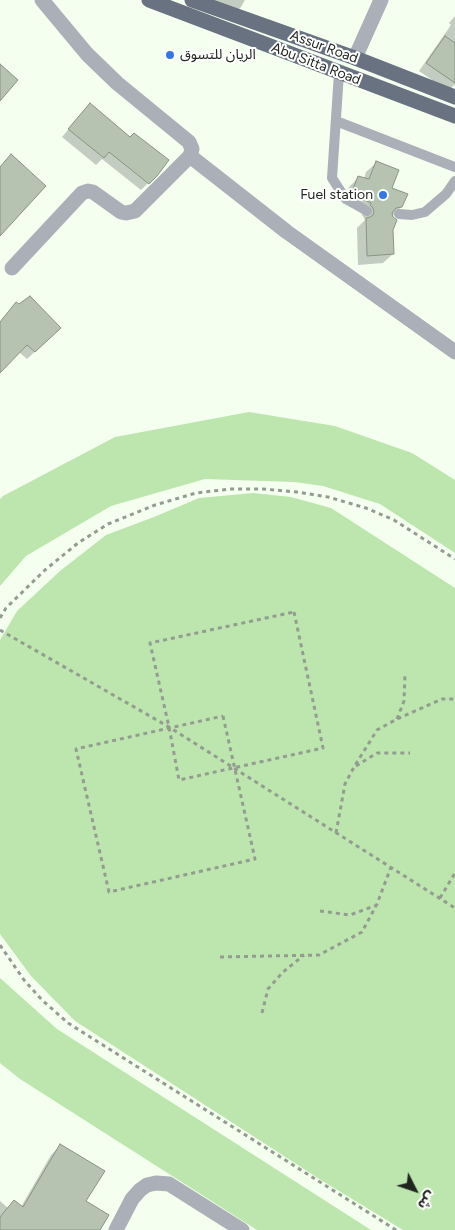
<!DOCTYPE html>
<html>
<head>
<meta charset="utf-8">
<style>
	body { margin:0 }
	#map { position:relative; width:455px; height:1230px; overflow:hidden; background:#f4fff0; font-family:Figtree,"Noto Sans Arabic",sans-serif }
	canvas { display:block }
	.north { position:absolute; left:390px; top:1165px; width:50px; height:50px; -webkit-text-stroke:4px #fff; paint-order:stroke; rotate:131deg; font-size:14px; font-weight:700; line-height:20px; text-align:center; color:#21261f }
	.north::after { content:''; display:block; margin:auto; width:18px; height:22px; background:#21261f; clip-path:polygon(50% 0,100% 100%,50% 72%,0 100%) }
</style>
</head>
<body>
<div id="map">
<canvas width="455" height="1230"></canvas>
<div class="north">ش</div>
</div>
<script>
const ctx = document.querySelector('canvas').getContext('2d');
ctx.lineJoin = 'round';
function paint(path, color) {
  ctx.fillStyle = color;
  ctx.fill(path, 'evenodd');
}
function shape(rows) {
  const path = new Path2D();
  for (const r of rows) {
    path.moveTo(r[0], r[1]);
    for (let i = 2; i < r.length; i += 2) path.lineTo(r[i], r[i + 1]);
  }
  return path;
}
function stroke(path, color, width, dash) {
  ctx.strokeStyle = color;
  ctx.lineWidth = width;
  ctx.lineCap = dash ? 'butt' : 'round';
  ctx.setLineDash(dash || []);
  ctx.stroke(path);
}
function drawText(font, color, halo, rows, align = 'center') {
  ctx.font = font + ' Figtree,"Noto Sans Arabic",sans-serif';
  ctx.lineWidth = 4;
  ctx.setLineDash([]);
  ctx.textBaseline = 'middle';
  ctx.strokeStyle = halo;
  ctx.fillStyle = color;
  for (const [text, x, y, turn = 0] of rows) {
    ctx.save();
    ctx.translate(x, y);
    ctx.rotate((+turn || 0) * Math.PI / 180);
    ctx.textAlign = isNaN(turn) ? turn : align;
    if (halo) ctx.strokeText(text, 0, 0);
    ctx.fillText(text, 0, 0);
    ctx.restore();
  }
}
const green = shape([
	[249,412,335,426,412,453,455,480,455,553,380,504,323,486,294,482,205,479,111,506,26,556,0,586,0,499,3,496,115,437],
	[253,493,291,497,331,508,455,588,455,1230,403,1230,321,1180,75,1021,31,976,0,934,0,640,17,611,60,571,106,535,154,517,199,498],
	[0,978,57,1029,371,1230,257,1230,20,1079,0,1063]
]);
const shadow = shape([
	[194,0,245,0,241,7,230,17],
	[455,16,455,86,454,85,448,91,419,71,451,25,449,23],
	[83,112,156,175,141,190,102,159,96,165,62,137],
	[376,163,401,207,392,216,393,254,383,263,358,265,357,228,365,220,364,218,362,215,362,213,342,203,349,187,358,178,364,179,366,172],
	[9,311,53,335,27,359,19,352,0,371,0,322],
	[60,1146,85,1202,99,1230,0,1230,0,1201,8,1208,21,1207,51,1155]
]);
const building = shape([
	[445,36,455,43,455,83,426,63,445,36],
	[0,64,18,80,0,101,0,64],
	[90,103,130,137,134,133,169,160,157,176,149,184,109,152,104,158,68,129,90,103],
	[11,154,46,186,0,236,0,167,11,154],
	[376,161,399,170,392,188,408,194,402,207,396,208,392,213,393,217,397,220,393,230,394,254,367,256,366,218,370,217,373,215,374,212,373,208,370,205,371,203,351,194,358,176,369,179,376,161],
	[30,296,61,328,35,352,27,345,0,373,0,322,16,302,19,304,30,296],
	[60,1144,105,1171,86,1201,109,1215,100,1230,0,1230,0,1217,14,1200,23,1207,60,1144]
]);
const path = shape([
	[294,612,323,748,179,780,169,727,150,643,294,612],
	[0,618,6,608,45,570,78,543,108,524,155,505,196,493,230,489,263,489,297,492,328,497,366,508,394,520,455,559],
	[0,630,169,727,455,908],
	[223,716,255,859,109,892,76,749,223,716],
	[397,719,404,701,405,674],
	[356,766,377,753,410,753],
	[336,833,345,784,354,767,377,730,397,719,442,699,455,699],
	[440,898,455,873],
	[320,911,350,915,377,905],
	[0,945,24,980,42,1000,68,1023,396,1230],
	[220,957,319,955,362,932,377,904,391,867],
	[262,1013,268,989,283,972,304,955]
]);
const lane = shape([
	[339,73,332,178,345,198,367,211],
	[336,121,455,167],
	[399,214,412,215,425,212,446,194,455,181]
]);
const street = shape([
	[355,58,381,0],
	[190,156,287,232,455,352],
	[12,268,82,193,88,191,93,192,121,212,126,213,135,211,190,156,192,149,189,142,117,83,87,54,42,0],
	[116,1230,132,1199,140,1190,147,1185,156,1183,169,1184,242,1230]
]);
const primary = shape([
	[149,0,455,116],
	[192,0,355,58,455,97]
]);
const markers = [
	[170,55,5,"#3576e4"],
	[383,195,5,"#3576e4"]
];
const streetNames = [
	["Assur Road",324,47,20],
	["Abu Sitta Road",316,64,21]
];
const poiNames = [
	["الريان للتسوق",180,55],
	["Fuel station",373,195,"right"]
];
paint(green, '#bde6ae');
paint(shadow, '#0003');
paint(building, '#b6c3b1');
stroke(building, '#879483', 1);
stroke(path, '#949c91', 3, [4, 4]);
stroke(lane, '#abb0b8', 10);
stroke(street, '#abb0b8', 15);
stroke(primary, '#697280', 15);
for (const [x, y, r, color] of markers) {
  const dot = new Path2D();
  dot.arc(x, y, r, 0, 2 * Math.PI);
  ctx.fillStyle = color;
  ctx.fill(dot);
  stroke(dot, '#fff', 2);
}
drawText('14px', '#21261f', '#fff', streetNames);
drawText('14px', '#21261f', '#fff', poiNames, 'left');
</script>
</body>
</html>
